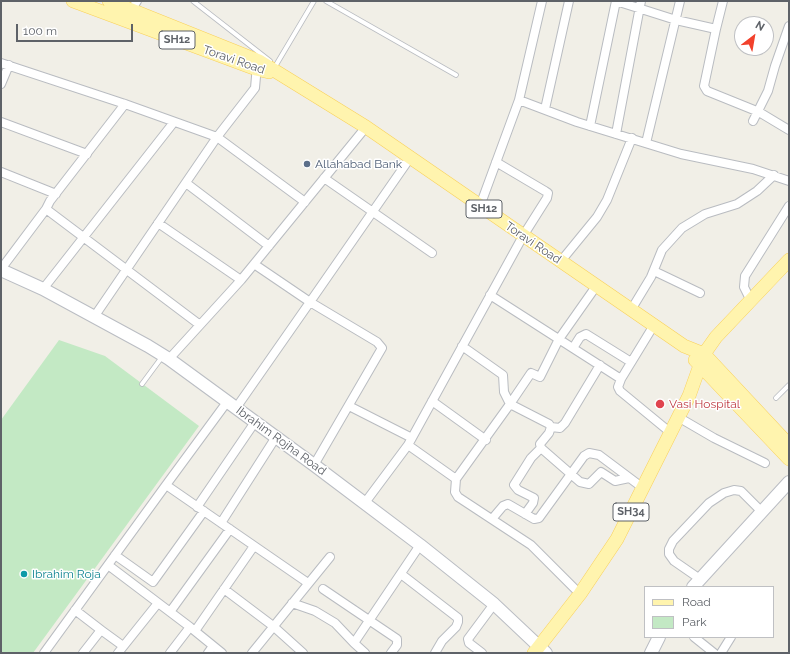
<!DOCTYPE html>
<html>
<head>
<meta charset="utf-8">
<style>
	body { margin:0 }
	#map { position:relative; width:790px; height:654px; overflow:hidden; background:#f1efe7; font-family:Raleway,sans-serif }
	canvas { display:block }
	.frame { position:absolute; inset:0; border:2px solid #5e6268; pointer-events:none }
	.legend { position:absolute; left:644px; top:586px; width:130px; height:52px; box-sizing:border-box; background:#fff; border:1px solid #bfc0c3; margin:0; padding:5px 7px; list-style:none; font-size:12px; color:#5e6268 }
	.legend li { display:flex; align-items:center; gap:8px; height:20px }
	.legend b { width:20px; border:1px solid #bfc0c3 }
	.north { position:absolute; left:734px; top:16px; width:40px; height:40px; box-sizing:border-box; background:#fff; border:1px solid #bfc0c3; border-radius:50%; rotate:31deg; font-size:11px; font-weight:700; line-height:16px; text-align:center; color:#5e6268 }
	.north::after { content:''; display:block; margin:auto; width:14px; height:18px; background:#f2412c; clip-path:polygon(50% 0,100% 100%,50% 72%,0 100%) }
	.scale { position:absolute; left:16px; top:24px; width:117px; height:18px; box-sizing:border-box; border:2px solid #5e6268; border-top:0; padding-left:5px; font-size:12px; line-height:14px; white-space:nowrap; color:#5e6268; -webkit-text-stroke:3px #fff; paint-order:stroke }
</style>
</head>
<body>
<div id="map">
<canvas width="790" height="654"></canvas>
<div class="frame"></div>
<ul class="legend">
<li><b style="height:5px;background:#fff4ae"></b>Road</li>
<li><b style="height:11px;background:#c3e9c4"></b>Park</li>
</ul>
<div class="north">N</div>
<div class="scale">100 m</div>
</div>
<script>
const ctx = document.querySelector('canvas').getContext('2d');
ctx.lineJoin = 'round';
function paint(path, color) {
  ctx.fillStyle = color;
  ctx.fill(path, 'evenodd');
}
function shape(rows) {
  const path = new Path2D();
  for (const r of rows) {
    path.moveTo(r[0], r[1]);
    for (let i = 2; i < r.length; i += 2) path.lineTo(r[i], r[i + 1]);
  }
  return path;
}
function stroke(path, color, width, dash) {
  ctx.strokeStyle = color;
  ctx.lineWidth = width;
  ctx.lineCap = dash ? 'butt' : 'round';
  ctx.setLineDash(dash || []);
  ctx.stroke(path);
}
function drawText(font, color, halo, rows, align = 'center') {
  ctx.font = font + ' Raleway,sans-serif';
  ctx.lineWidth = 3;
  ctx.setLineDash([]);
  ctx.textBaseline = 'middle';
  ctx.strokeStyle = halo;
  ctx.fillStyle = color;
  for (const [text, x, y, turn = 0] of rows) {
    ctx.save();
    ctx.translate(x, y);
    ctx.rotate((+turn || 0) * Math.PI / 180);
    ctx.textAlign = isNaN(turn) ? turn : align;
    if (halo) ctx.strokeText(text, 0, 0);
    ctx.fillText(text, 0, 0);
    ctx.restore();
  }
}
const green = shape([
	[59,340,105,356,199,426,33,653,1,653,1,420]
]);
const lane = shape([
	[193,1,270,61],
	[326,1,456,75],
	[276,65,314,1],
	[142,384,162,357],
	[776,398,789,385]
]);
const street = shape([
	[616,1,676,20,716,29,723,1],
	[132,9,137,1],
	[716,29,704,86,707,91,759,112,789,130],
	[1,63,125,104,217,137,305,202],
	[1,84,9,65],
	[519,100,577,122,681,154,753,169,789,181],
	[545,109,569,1],
	[753,121,768,91,775,66,789,26],
	[1,122,87,154],
	[590,126,616,1],
	[616,134,641,1],
	[646,143,680,1],
	[1,172,56,194],
	[324,178,432,253],
	[186,183,269,246],
	[480,206,519,100,542,1],
	[46,209,200,325],
	[158,223,241,280],
	[561,261,597,217,607,200,632,138],
	[1,269,46,209,50,201,125,104],
	[654,271,700,293],
	[597,285,559,339,540,377,531,373,510,404,549,424,551,427,549,433,540,444,541,448,580,482,589,484,601,472,615,481,629,478],
	[43,289,174,122],
	[490,295,621,379],
	[751,301,744,287,745,276,789,206],
	[631,310,651,277,662,250,682,228,705,214,737,204,757,191,774,175],
	[94,317,217,137,255,88,257,65],
	[654,325,621,379,618,387,620,391,671,433],
	[573,348,580,337,586,334,631,362],
	[169,359,241,280,366,127],
	[432,401,486,440],
	[227,402,166,485,308,583],
	[349,406,412,438],
	[236,408,310,302,254,264],
	[678,417,714,438,765,463],
	[551,427,560,428,565,423,600,365],
	[408,445,456,479,510,404,504,392,503,375,462,346],
	[314,465,382,348,377,342,310,302,410,158],
	[456,479,455,492,458,497,531,545,580,594],
	[364,504,408,445,523,236,547,198,548,193,545,191,496,162],
	[197,507,255,422],
	[525,514,533,503,534,498,518,490,514,485,531,458,541,448],
	[492,519,503,506,508,504,534,519,539,518,584,456,589,453,599,455,643,488],
	[221,523,276,437],
	[115,555,153,582,204,511],
	[108,565,190,627],
	[401,574,458,618,458,622,456,627,442,641,435,653],
	[700,579,674,561,669,554,669,549,673,541,709,503,724,493,734,490,741,491,762,512],
	[224,589,273,626,303,653],
	[323,589,397,639,397,645,391,653],
	[292,603,315,611,335,623,354,643],
	[75,610,101,630,83,653],
	[170,612,230,529],
	[101,630,123,646],
	[195,631,254,546],
	[694,637,714,653],
	[44,653,166,485],
	[118,653,158,603],
	[170,653,190,627,222,653],
	[208,653,213,646],
	[252,653,330,557],
	[365,653,354,643,420,545],
	[482,653,469,643,468,639,494,604],
	[721,653,731,637]
]);
const secondary = shape([
	[1,270,43,289,148,346,169,359,314,465,420,545,494,604,546,653],
	[693,587,789,482],
	[651,653,659,637]
]);
const primary = shape([
	[73,1,256,69,269,72],
	[109,1,259,61,366,127,684,346,704,354,789,445],
	[695,360,789,459],
	[534,653,580,594,617,539,689,396,704,354,716,337,789,260]
]);
const markers = [
	[307,164,4,"#5c6f8a"],
	[660,404,5,"#e0444e"],
	[24,574,4,"#0f9aa8"]
];
const shields = [
	[177,40,36],
	[484,209,36],
	[631,512,36]
];
const shieldNames = [
	["SH12",177,40],
	["SH12",484,209],
	["SH34",631,512]
];
const streetNames = [
	["Toravi Road",234,60,19],
	["Toravi Road",533,243,34],
	["Ibrahim Rojha Road",281,441,36]
];
const serviceNames = [
	["Allahabad Bank",315,164]
];
const healthNames = [
	["Vasi Hospital",669,404]
];
const cultureNames = [
	["Ibrahim Roja",32,574]
];
paint(green, '#c3e9c4');
stroke(lane, '#b9bcc1', 5.5);
stroke(street, '#b9bcc1', 10);
stroke(secondary, '#babdc3', 14);
stroke(primary, '#f9d059', 14);
stroke(lane, '#fff', 4);
stroke(street, '#fff', 8);
stroke(secondary, '#fff', 12);
stroke(primary, '#fff4ae', 13);
for (const [x, y, r, color] of markers) {
  const dot = new Path2D();
  dot.arc(x, y, r, 0, 2 * Math.PI);
  ctx.fillStyle = color;
  ctx.fill(dot);
  stroke(dot, '#fff', 1.5);
}
for (const [x, y, w] of shields) {
  const box = new Path2D();
  box.roundRect(x - w / 2, y - 9, w, 18, 3);
  ctx.fillStyle = '#fff';
  ctx.fill(box);
  stroke(box, '#5e6268', 1);
}
drawText('bold 11px', '#5e6268', null, shieldNames);
drawText('12px', '#5e6268', '#fff', streetNames);
drawText('12px', '#4e5e75', '#fff', serviceNames, 'left');
drawText('12px', '#be3a42', '#fff', healthNames, 'left');
drawText('12px', '#0d838f', '#fff', cultureNames, 'left');
</script>
</body>
</html>
